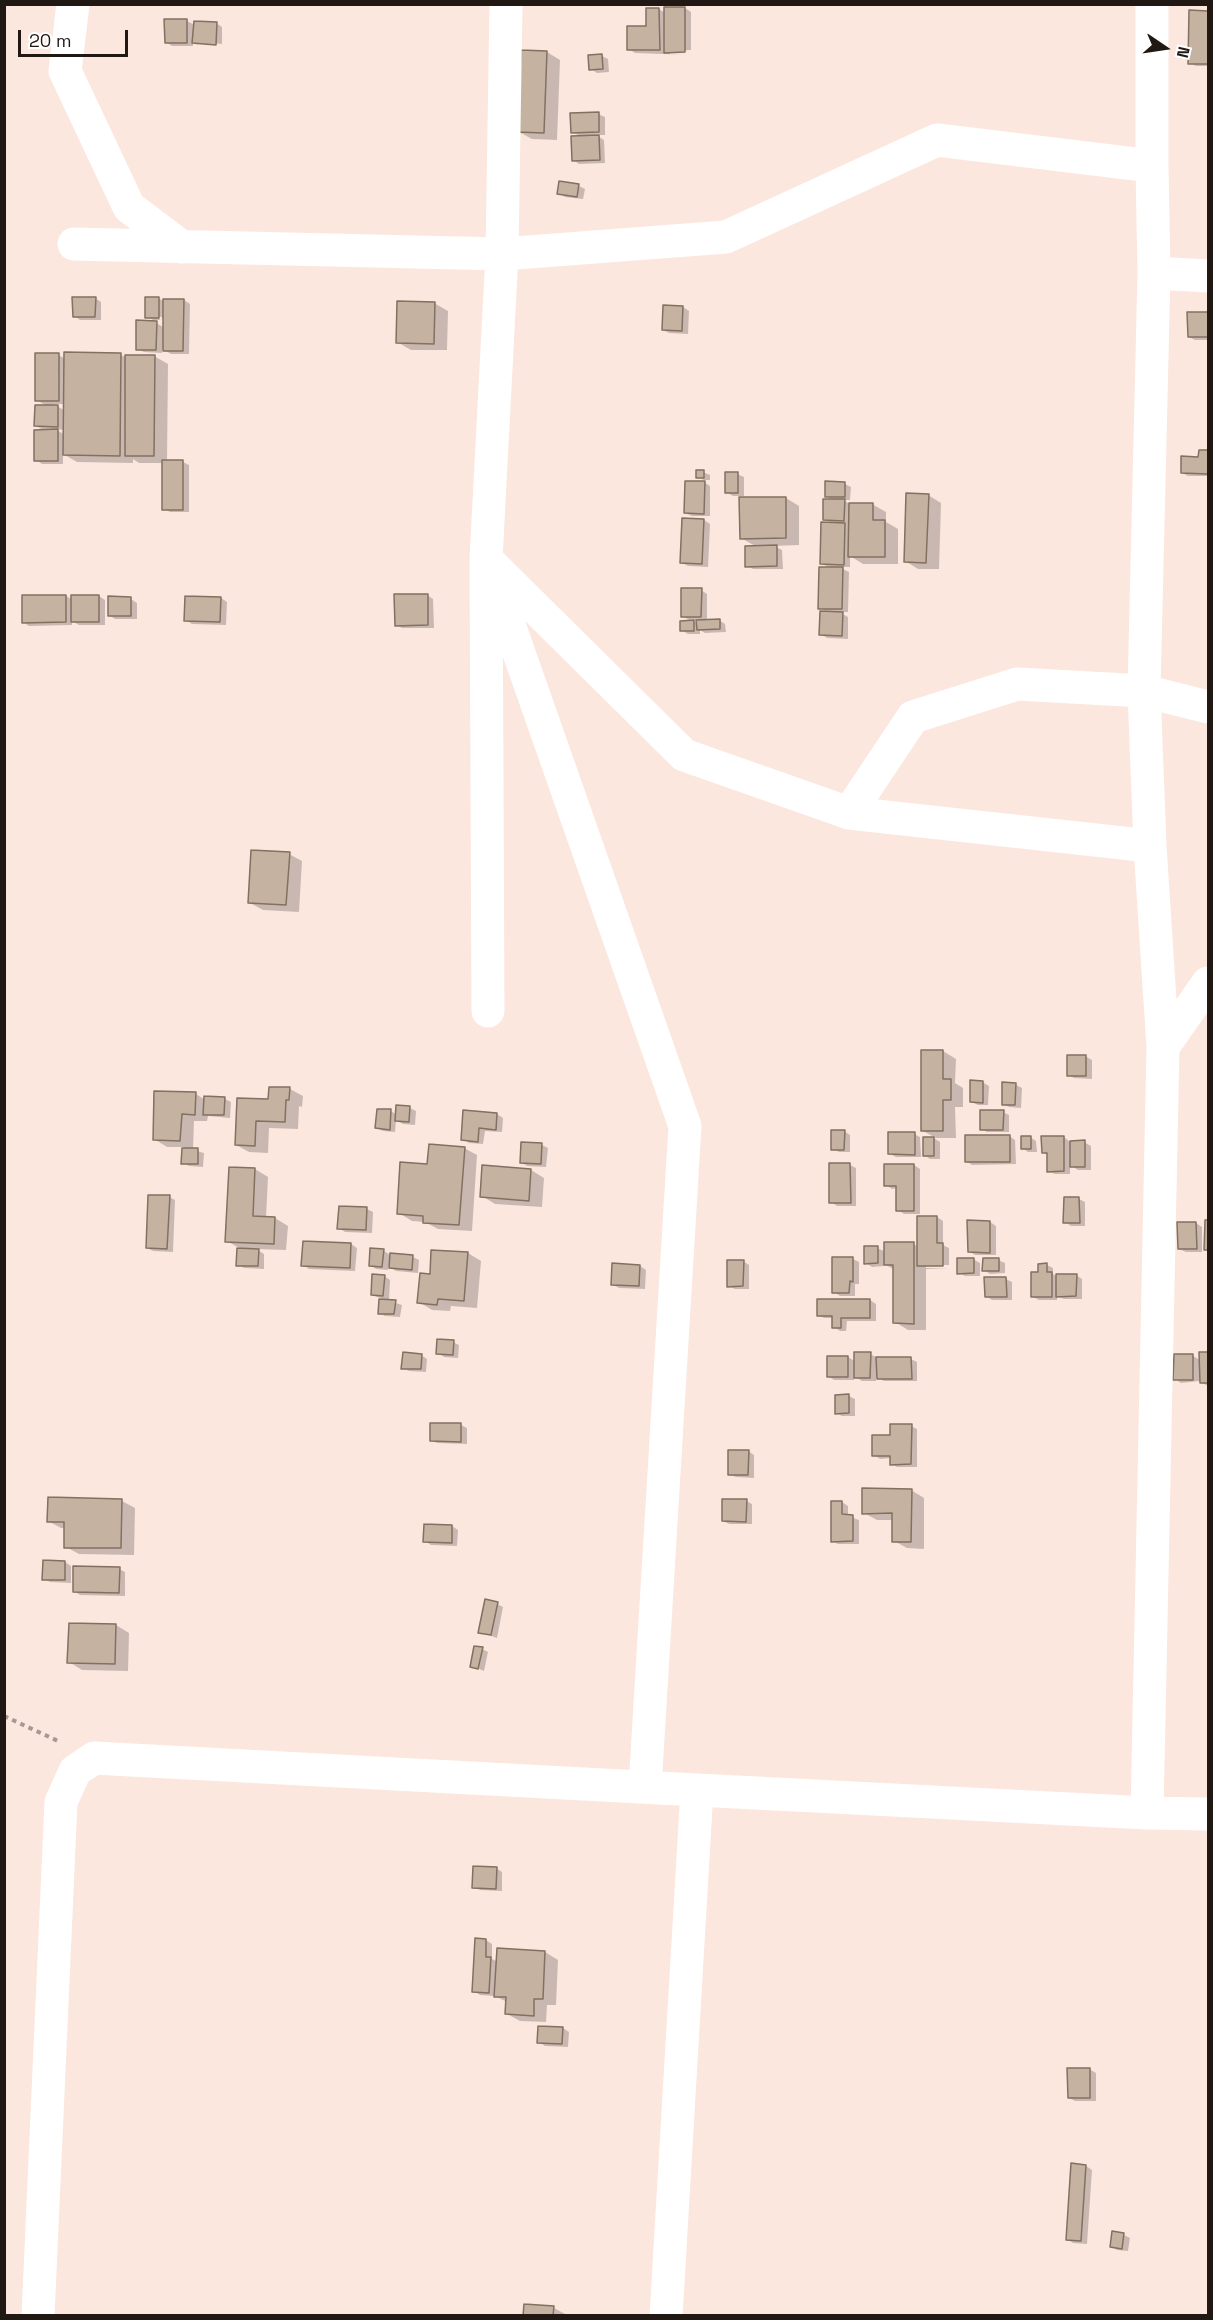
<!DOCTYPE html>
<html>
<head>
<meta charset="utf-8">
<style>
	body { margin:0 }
	#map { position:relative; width:1213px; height:2320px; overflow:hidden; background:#fce7de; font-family:"Space Grotesk",sans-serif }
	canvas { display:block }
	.frame { position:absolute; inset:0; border:6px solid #201813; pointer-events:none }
	.north { position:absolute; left:1135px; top:18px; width:60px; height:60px; -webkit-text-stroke:4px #fff; paint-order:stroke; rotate:103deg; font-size:16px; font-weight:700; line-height:24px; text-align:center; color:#201813 }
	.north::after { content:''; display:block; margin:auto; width:21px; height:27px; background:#201813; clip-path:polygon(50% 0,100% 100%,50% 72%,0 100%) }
	.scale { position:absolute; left:18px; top:30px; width:110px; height:27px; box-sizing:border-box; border:3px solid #201813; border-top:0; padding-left:8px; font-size:18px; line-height:21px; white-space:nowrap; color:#201813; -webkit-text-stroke:4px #fff; paint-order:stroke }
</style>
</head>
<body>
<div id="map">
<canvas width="1213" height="2320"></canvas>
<div class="frame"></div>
<div class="north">N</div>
<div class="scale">20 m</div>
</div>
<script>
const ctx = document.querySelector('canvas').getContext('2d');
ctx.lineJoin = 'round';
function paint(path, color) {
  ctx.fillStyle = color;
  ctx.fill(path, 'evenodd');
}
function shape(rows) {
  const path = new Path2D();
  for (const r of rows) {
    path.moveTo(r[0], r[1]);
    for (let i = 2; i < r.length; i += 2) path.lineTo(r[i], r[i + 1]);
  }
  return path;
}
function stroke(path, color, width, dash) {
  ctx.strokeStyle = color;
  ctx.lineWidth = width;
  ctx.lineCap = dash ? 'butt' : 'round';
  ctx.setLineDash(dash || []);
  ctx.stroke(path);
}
const shadow = shape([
	[685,8,691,12,691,50,670,51,670,54,691,55,635,53,629,49,648,27,659,9,665,13],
	[1208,12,1208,66,1196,66,1190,63],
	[187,21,195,25,216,23,222,27,222,44,198,42,198,45,193,42,193,46,172,46,166,42],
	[547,52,560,60,557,140,532,139,519,132],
	[602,56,608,59,609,72,597,73,591,69],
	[598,114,605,117,605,135,596,135,604,140,605,163,579,164,573,160,582,137,572,132],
	[579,186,585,189,583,199,565,197,559,193],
	[95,298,101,302,101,320,80,320,74,316],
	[158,298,165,302,184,300,190,304,189,354,171,354,162,349,162,353,144,352,138,349,156,323,165,328,165,319,153,313,152,315,161,320,153,320,147,317],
	[434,303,448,311,447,350,411,350,397,342],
	[683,307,689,311,688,334,669,333,663,330],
	[1208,313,1208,340,1195,340,1189,337,1188,314],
	[66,354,121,355,127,358,154,356,168,364,167,462,183,462,189,465,189,512,170,512,164,509,164,463,139,463,133,459,133,463,77,462,63,454,63,464,42,464,36,460,45,431,36,426,47,406,36,400,58,355,66,359],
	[53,404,65,404,65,411,62,409],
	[55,429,65,430,65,435],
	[1200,452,1208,452,1208,476,1188,476,1182,473,1200,458],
	[703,472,710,475,710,480,704,480,697,477],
	[737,474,744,477,744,496,733,496,726,492],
	[704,482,710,486,710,516,692,516,685,513],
	[845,484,851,487,850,500,843,500,850,504,872,504,886,512,886,522,898,529,898,564,863,564,850,556,850,567,839,567,849,572,848,612,839,612,848,617,848,639,827,638,821,634,829,613,820,608,831,569,821,563,832,524,824,519,834,501,826,496],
	[928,495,941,503,939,569,918,569,905,561],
	[786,498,799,506,799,545,774,546,782,550,783,569,753,569,747,566,757,547,741,538],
	[704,520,710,524,708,567,688,566,682,563],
	[701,590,707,594,707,621,719,620,725,624,726,632,705,633,700,630,700,634,688,634,681,630,693,622,682,616],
	[690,619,698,620,698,624],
	[427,595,433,599,434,628,402,628,396,625],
	[66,596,73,600,99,596,105,600,105,625,79,625,72,621,72,625,29,626,23,622],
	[221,598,227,602,226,625,192,624,186,620],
	[131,599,137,603,137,619,115,619,109,615],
	[289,854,302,861,299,912,263,910,250,903],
	[943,1051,956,1059,955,1083,963,1088,963,1107,955,1107,956,1138,936,1138,923,1131],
	[1085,1056,1092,1060,1092,1079,1074,1078,1068,1075],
	[982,1082,989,1086,988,1105,978,1105,972,1102],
	[1016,1085,1022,1088,1021,1108,1009,1107,1003,1104],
	[270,1088,290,1089,303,1096,302,1107,299,1106,298,1129,269,1128,268,1153,249,1152,236,1145,269,1101],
	[196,1094,205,1100,225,1099,231,1102,230,1118,208,1116,207,1121,194,1121,193,1150,204,1153,203,1167,189,1166,183,1163,184,1147,167,1147,154,1139],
	[410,1108,416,1111,415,1125,403,1124,396,1120,395,1132,383,1131,377,1128,391,1111,397,1115],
	[464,1112,497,1114,503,1118,502,1132,485,1131,483,1144,469,1143,463,1139],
	[1003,1112,1009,1115,1009,1132,987,1132,981,1129],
	[844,1131,850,1135,850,1152,839,1152,833,1149],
	[914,1134,920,1137,921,1157,896,1157,890,1154],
	[1009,1136,1015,1140,1016,1164,972,1165,966,1161],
	[1030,1137,1036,1141,1037,1152,1028,1152,1022,1148],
	[1064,1137,1070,1142,1084,1142,1091,1146,1091,1170,1078,1170,1070,1165,1070,1174,1055,1174,1048,1171,1048,1155,1043,1152],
	[934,1138,940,1142,940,1159,930,1159,924,1155],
	[542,1145,548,1148,546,1167,527,1166,521,1162],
	[464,1148,477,1155,472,1231,438,1229,425,1222,412,1221,399,1213,429,1165],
	[831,1165,850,1165,856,1168,856,1206,837,1206,831,1202],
	[914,1165,920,1169,920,1214,904,1214,898,1210,898,1188,892,1189,886,1185],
	[255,1169,268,1177,266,1218,275,1218,288,1226,286,1250,256,1249,264,1254,264,1269,244,1268,238,1265,239,1248,227,1241],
	[531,1170,544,1178,542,1207,495,1204,482,1196],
	[169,1197,175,1200,173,1252,153,1251,147,1248],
	[1079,1199,1085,1202,1085,1226,1071,1226,1065,1222],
	[367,1209,373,1212,372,1233,345,1232,339,1228],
	[937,1217,943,1221,943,1245,949,1248,949,1265,926,1265,926,1268,949,1269,926,1269,926,1330,908,1330,895,1322,895,1270,884,1264,884,1266,872,1267,866,1263,877,1248,886,1252,913,1244,919,1247],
	[990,1222,996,1226,996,1255,975,1255,969,1251],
	[1196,1223,1202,1227,1202,1252,1186,1252,1179,1249],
	[351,1244,357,1248,355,1271,309,1269,303,1265],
	[383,1250,390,1255,413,1257,419,1260,418,1273,396,1271,388,1266,388,1270,376,1269,370,1265],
	[433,1251,468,1253,481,1261,477,1308,451,1306,450,1311,432,1310,419,1302,431,1275],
	[853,1259,859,1262,859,1284,855,1284,855,1296,840,1296,834,1292],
	[973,1259,980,1263,980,1276,965,1276,959,1273],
	[998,1260,1005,1263,1005,1273,990,1274,984,1270],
	[743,1261,749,1265,749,1289,735,1289,728,1286],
	[1047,1265,1053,1268,1053,1274,1057,1277,1076,1275,1082,1279,1082,1299,1064,1299,1057,1296,1057,1300,1039,1300,1033,1297,1039,1274],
	[640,1266,646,1270,645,1289,619,1288,612,1284],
	[384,1276,390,1280,389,1301,402,1305,400,1317,385,1316,379,1313,380,1298,372,1295],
	[1006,1279,1012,1282,1012,1300,992,1300,986,1296],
	[870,1300,876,1304,876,1321,847,1321,846,1331,840,1331,834,1327,834,1318,824,1318,818,1315,818,1301],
	[453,1342,459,1345,458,1358,444,1357,438,1353],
	[1200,1353,1208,1353,1208,1386,1199,1381,1181,1383,1175,1379,1193,1356,1200,1360],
	[870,1354,876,1357,911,1359,917,1362,917,1381,884,1381,876,1377,876,1381,862,1381,854,1376,854,1380,834,1380,828,1376,848,1357,856,1362],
	[421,1355,427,1359,426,1372,409,1371,403,1368],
	[849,1396,855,1399,855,1416,842,1416,836,1413],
	[461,1425,467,1428,467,1444,437,1443,431,1440],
	[911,1426,917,1429,917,1467,897,1467,891,1464,891,1458,880,1459,874,1455,891,1436],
	[748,1451,754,1455,754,1478,736,1477,729,1474],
	[911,1490,924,1498,924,1549,907,1548,894,1541,893,1520,877,1520,864,1513],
	[122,1501,135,1508,134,1555,79,1554,66,1547,66,1528,61,1528,48,1521],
	[746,1501,752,1504,752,1524,729,1524,723,1521],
	[842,1502,848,1506,848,1516,859,1520,859,1544,838,1544,832,1541],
	[452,1526,458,1530,457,1546,431,1545,425,1541],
	[65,1562,71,1566,71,1583,50,1582,44,1579],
	[119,1569,125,1572,125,1596,80,1595,74,1591],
	[497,1604,503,1607,497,1638,480,1632],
	[116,1625,129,1633,128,1671,82,1670,69,1662],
	[482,1649,488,1652,484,1671,472,1666],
	[496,1868,502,1872,502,1891,480,1890,474,1887],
	[486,1940,492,1944,492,1959,498,1962,545,1952,558,1960,556,2005,547,2005,546,2022,520,2021,507,2014,507,2002,495,1996,480,1995,474,1991],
	[563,2028,569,2032,568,2047,545,2046,539,2042],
	[1089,2069,1096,2073,1096,2101,1075,2101,1069,2098],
	[1086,2166,1092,2170,1087,2244,1073,2243,1067,2239],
	[1124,2235,1130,2238,1128,2251,1117,2250,1111,2246],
	[554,2308,567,2315,525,2316]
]);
const building = shape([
	[664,7,685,7,685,52,664,53,664,7],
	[646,8,659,8,660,50,627,50,627,26,646,26,646,8],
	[1189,10,1208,11,1208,64,1188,64,1189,10],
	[164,19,187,19,187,43,165,43,164,19],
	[194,21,217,22,216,45,192,43,194,21],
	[521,50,547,51,544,133,517,132,521,50],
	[602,54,603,69,589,70,588,55,602,54],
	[599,112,599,132,571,133,570,113,599,112],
	[599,135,600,160,572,161,571,136,599,135],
	[559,181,579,184,577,197,557,194,559,181],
	[72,297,96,297,95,317,73,317,72,297],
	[145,297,159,297,159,318,145,318,145,297],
	[163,299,184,299,183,351,163,351,163,299],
	[397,301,435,302,434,344,396,343,397,301],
	[663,305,683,306,682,331,662,330,663,305],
	[1187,312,1208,312,1208,337,1188,337,1187,312],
	[136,320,157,321,156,350,136,350,136,320],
	[64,352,121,353,120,456,63,455,64,352],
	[35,353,59,353,59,401,35,401,35,353],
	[125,355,155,355,154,456,125,456,125,355],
	[35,405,58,405,58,427,34,426,35,405],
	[58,429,58,461,34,461,34,430,58,429],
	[1199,450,1208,450,1208,474,1181,473,1181,456,1198,457,1199,450],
	[162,460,183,460,183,510,162,510,162,460],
	[696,470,704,470,704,478,696,478,696,470],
	[725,472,738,472,738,493,725,493,725,472],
	[685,481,705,481,704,514,684,513,685,481],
	[825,481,845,482,845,497,825,497,825,481],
	[906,493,929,494,926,563,904,562,906,493],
	[739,497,786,497,786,538,740,539,739,497],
	[823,499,845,499,844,521,823,520,823,499],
	[849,503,873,503,873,520,885,520,885,557,848,557,849,503],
	[682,518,704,519,702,564,680,563,682,518],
	[821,522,845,523,844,565,820,564,821,522],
	[777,545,777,566,745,567,745,546,777,545],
	[819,567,843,567,842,609,818,609,819,567],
	[681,588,702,588,701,617,681,617,681,588],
	[394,594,428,594,428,625,395,626,394,594],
	[22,595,66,595,66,622,22,623,22,595],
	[71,595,99,595,99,622,71,622,71,595],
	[108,596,131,597,131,616,108,616,108,596],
	[185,596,221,597,220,622,184,621,185,596],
	[820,611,843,612,842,636,819,635,820,611],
	[720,619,720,629,697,630,696,620,720,619],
	[694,620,694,631,680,631,680,621,694,620],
	[251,850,290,852,286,905,248,903,251,850],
	[921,1050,943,1050,943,1079,951,1079,951,1100,943,1100,943,1131,921,1131,921,1050],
	[1067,1055,1086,1055,1086,1076,1067,1076,1067,1055],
	[970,1080,983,1081,983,1103,970,1102,970,1080],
	[1002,1082,1016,1083,1015,1105,1002,1105,1002,1082],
	[269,1087,290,1087,289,1100,286,1100,285,1122,256,1121,255,1146,235,1145,237,1098,268,1099,269,1087],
	[154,1091,196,1092,195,1115,182,1114,180,1141,153,1140,154,1091],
	[204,1096,225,1097,224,1115,203,1115,204,1096],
	[396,1105,410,1106,409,1122,395,1121,396,1105],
	[377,1109,391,1109,390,1130,375,1128,377,1109],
	[463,1110,497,1113,496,1130,479,1128,478,1142,461,1140,463,1110],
	[980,1110,1004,1110,1003,1130,980,1130,980,1110],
	[831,1130,845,1130,844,1150,831,1150,831,1130],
	[888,1132,915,1132,915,1155,888,1154,888,1132],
	[965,1135,1010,1135,1010,1162,965,1162,965,1135],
	[1021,1136,1031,1136,1031,1149,1021,1149,1021,1136],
	[1041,1136,1064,1136,1064,1171,1047,1172,1047,1153,1042,1153,1041,1136],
	[923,1137,934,1137,934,1156,923,1156,923,1137],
	[1085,1140,1085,1167,1070,1167,1070,1141,1085,1140],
	[521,1142,542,1143,541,1164,520,1163,521,1142],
	[429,1144,465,1147,459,1225,423,1223,423,1216,397,1214,400,1162,427,1164,429,1144],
	[182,1148,198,1148,198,1164,181,1164,182,1148],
	[829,1163,850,1163,851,1203,829,1203,829,1163],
	[884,1164,914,1164,914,1211,896,1211,896,1186,884,1186,884,1164],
	[482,1165,531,1169,529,1201,480,1197,482,1165],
	[229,1167,255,1168,253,1216,275,1217,274,1244,225,1242,229,1167],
	[148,1195,170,1195,167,1249,146,1248,148,1195],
	[1064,1197,1079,1197,1080,1223,1063,1223,1064,1197],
	[339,1206,367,1207,366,1230,337,1229,339,1206],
	[917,1216,937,1216,937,1243,943,1243,943,1266,917,1266,917,1216],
	[967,1220,990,1221,990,1253,968,1252,967,1220],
	[1205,1220,1208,1220,1208,1250,1204,1250,1205,1220],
	[1177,1222,1196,1222,1197,1249,1178,1249,1177,1222],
	[303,1241,351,1243,350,1268,301,1266,303,1241],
	[884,1242,914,1242,914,1324,893,1323,893,1265,884,1265,884,1242],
	[864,1246,878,1246,878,1263,864,1264,864,1246],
	[237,1248,259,1249,258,1266,236,1266,237,1248],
	[370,1248,384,1249,382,1267,369,1266,370,1248],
	[431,1250,468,1252,464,1301,438,1299,437,1305,417,1303,420,1273,430,1274,431,1250],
	[390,1253,413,1255,412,1270,389,1268,390,1253],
	[832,1257,853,1257,853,1282,850,1281,849,1293,832,1293,832,1257],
	[957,1258,974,1258,974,1273,957,1274,957,1258],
	[983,1258,999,1258,999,1271,982,1271,983,1258],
	[727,1260,744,1260,743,1286,727,1287,727,1260],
	[612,1263,640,1265,639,1286,611,1285,612,1263],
	[1047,1263,1047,1272,1052,1272,1052,1297,1031,1297,1031,1272,1038,1272,1038,1264,1047,1263],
	[372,1274,385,1275,383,1296,371,1295,372,1274],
	[1056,1274,1077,1274,1076,1296,1056,1297,1056,1274],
	[984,1277,1006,1277,1007,1297,985,1297,984,1277],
	[379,1299,396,1300,394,1314,378,1314,379,1299],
	[817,1299,870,1299,870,1318,841,1318,841,1328,832,1328,832,1316,817,1316,817,1299],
	[437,1339,454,1340,453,1355,436,1354,437,1339],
	[403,1352,422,1354,421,1369,401,1369,403,1352],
	[854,1352,871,1352,870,1378,854,1378,854,1352],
	[1199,1352,1208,1352,1208,1383,1200,1383,1199,1352],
	[1174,1354,1193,1354,1193,1380,1173,1380,1174,1354],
	[827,1356,848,1356,848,1377,827,1377,827,1356],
	[876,1357,911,1357,912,1379,877,1379,876,1357],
	[849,1394,849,1413,835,1414,835,1395,849,1394],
	[430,1423,461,1423,461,1442,430,1441,430,1423],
	[890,1424,912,1424,911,1464,890,1465,890,1456,872,1456,872,1435,890,1435,890,1424],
	[728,1450,749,1450,748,1475,728,1475,728,1450],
	[862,1488,912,1489,911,1542,892,1542,892,1513,862,1514,862,1488],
	[48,1497,122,1499,121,1548,64,1548,64,1522,47,1522,48,1497],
	[722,1499,747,1499,746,1522,722,1521,722,1499],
	[831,1501,842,1501,842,1514,853,1515,853,1541,831,1542,831,1501],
	[424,1524,452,1525,452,1543,423,1542,424,1524],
	[43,1560,65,1561,65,1580,42,1580,43,1560],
	[73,1566,120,1567,119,1593,73,1592,73,1566],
	[485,1599,498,1602,491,1635,478,1633,485,1599],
	[69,1623,116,1624,115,1664,67,1663,69,1623],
	[474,1646,483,1647,478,1669,470,1667,474,1646],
	[473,1866,497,1867,496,1889,472,1888,473,1866],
	[475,1938,486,1939,486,1957,491,1957,489,1993,472,1992,475,1938],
	[497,1948,545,1951,543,1999,534,1999,534,2016,505,2014,506,1997,494,1997,497,1948],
	[538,2026,563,2027,562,2044,537,2043,538,2026],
	[1067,2068,1090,2068,1090,2098,1068,2098,1067,2068],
	[1071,2163,1086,2165,1081,2241,1066,2240,1071,2163],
	[1112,2231,1124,2233,1122,2249,1110,2247,1112,2231],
	[524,2304,554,2306,553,2316,523,2316,524,2304]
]);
const path = shape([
	[4,1716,58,1741]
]);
const minor = shape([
	[73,4,65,71,129,207,182,247],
	[74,244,502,254,726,237,937,140,1152,166],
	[1154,273,1208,276],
	[486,559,685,1126,645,1787],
	[491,564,684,755,849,813,1150,846],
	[849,813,913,717,1017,684,1144,691,1208,707],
	[488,1011,486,559,502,254,506,4],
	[1163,1047,1208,983],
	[1147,1813,1163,1047,1150,846,1144,691,1154,273,1152,166,1152,4],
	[38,2316,61,1802,75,1771,94,1758,697,1790,1147,1813,1208,1814],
	[666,2316,697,1790]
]);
paint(shadow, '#0003');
paint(building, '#c5b2a1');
stroke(building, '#827060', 1.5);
stroke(path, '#a89891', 4, [4.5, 4.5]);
stroke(minor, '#fff', 33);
</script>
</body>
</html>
